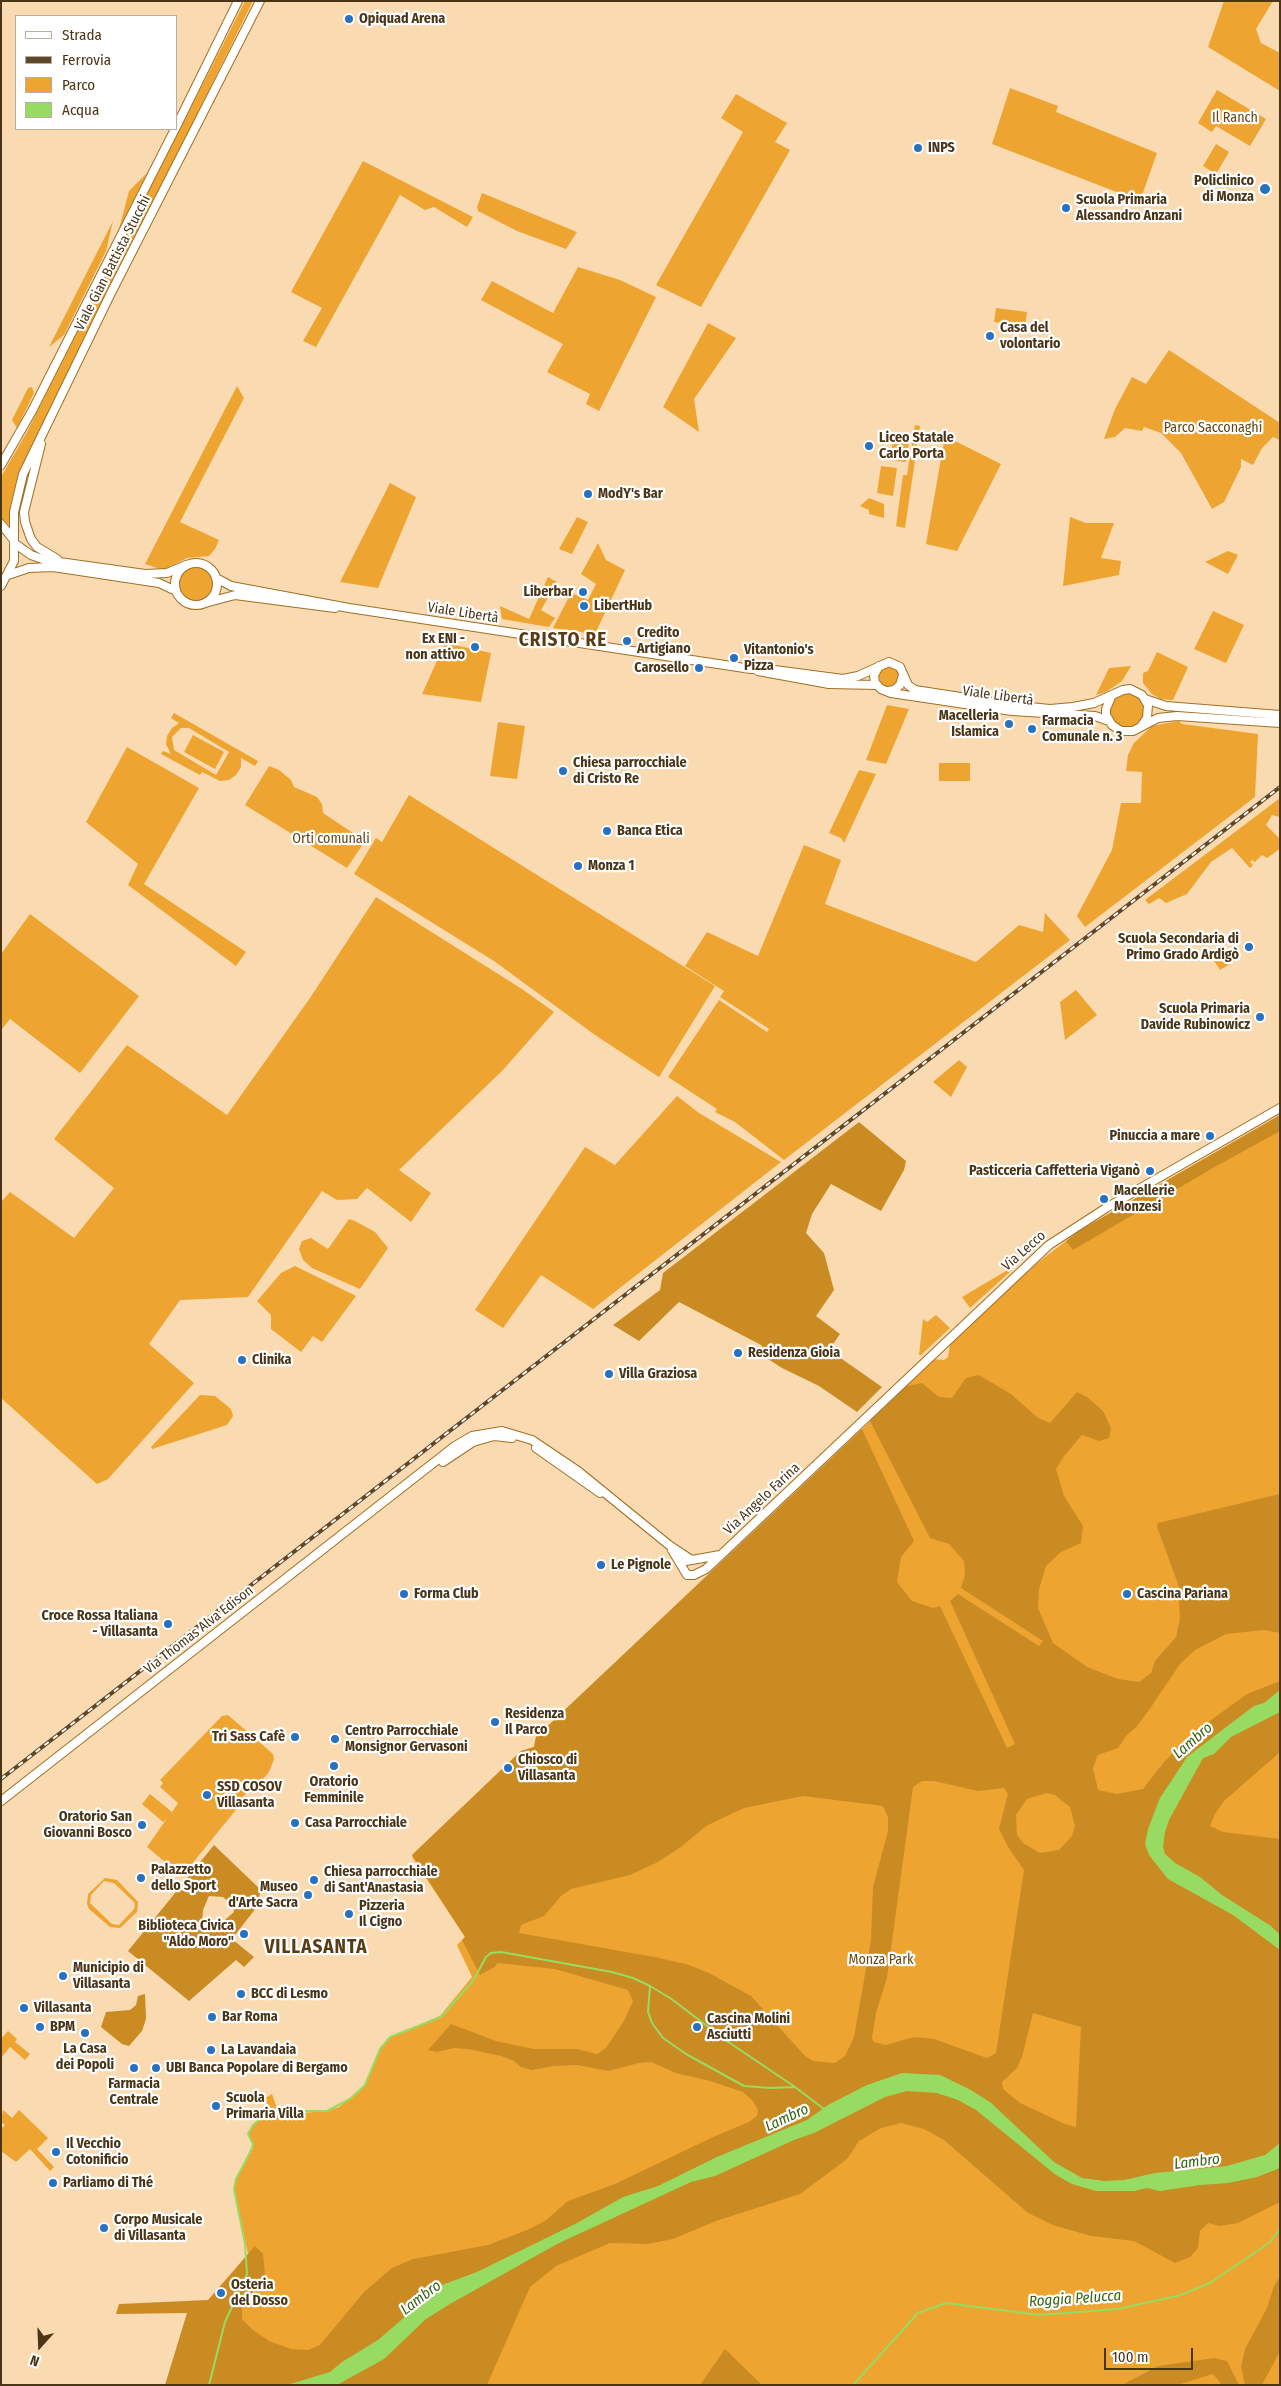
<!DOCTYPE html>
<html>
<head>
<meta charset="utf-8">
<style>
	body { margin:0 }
	#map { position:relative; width:1281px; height:2386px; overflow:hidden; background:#fadab0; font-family:"Fira Sans Condensed",sans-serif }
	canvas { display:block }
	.frame { position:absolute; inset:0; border:2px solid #4a3517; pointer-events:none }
	.legend { position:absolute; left:15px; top:15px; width:162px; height:115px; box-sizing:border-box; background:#fff; border:1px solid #b7aea2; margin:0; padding:6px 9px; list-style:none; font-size:15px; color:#4a3517 }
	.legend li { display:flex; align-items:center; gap:10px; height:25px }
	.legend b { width:25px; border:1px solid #b7aea2 }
	.north { position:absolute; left:15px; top:2321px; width:50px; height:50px; -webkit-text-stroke:4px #fff; paint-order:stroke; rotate:200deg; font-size:14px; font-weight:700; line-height:20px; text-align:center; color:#4a3517 }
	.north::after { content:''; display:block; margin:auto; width:18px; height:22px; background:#4a3517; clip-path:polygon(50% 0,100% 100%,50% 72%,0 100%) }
	.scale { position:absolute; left:1104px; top:2348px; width:89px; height:22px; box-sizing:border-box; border:2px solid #4a3517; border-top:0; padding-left:6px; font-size:15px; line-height:18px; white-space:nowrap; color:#4a3517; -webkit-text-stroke:4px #fff; paint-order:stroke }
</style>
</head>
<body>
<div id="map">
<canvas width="1281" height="2386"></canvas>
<div class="frame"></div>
<ul class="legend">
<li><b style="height:6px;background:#fff"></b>Strada</li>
<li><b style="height:6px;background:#5e4829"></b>Ferrovia</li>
<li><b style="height:14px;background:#eea430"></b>Parco</li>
<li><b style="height:14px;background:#97db62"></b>Acqua</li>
</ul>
<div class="north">N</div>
<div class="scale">100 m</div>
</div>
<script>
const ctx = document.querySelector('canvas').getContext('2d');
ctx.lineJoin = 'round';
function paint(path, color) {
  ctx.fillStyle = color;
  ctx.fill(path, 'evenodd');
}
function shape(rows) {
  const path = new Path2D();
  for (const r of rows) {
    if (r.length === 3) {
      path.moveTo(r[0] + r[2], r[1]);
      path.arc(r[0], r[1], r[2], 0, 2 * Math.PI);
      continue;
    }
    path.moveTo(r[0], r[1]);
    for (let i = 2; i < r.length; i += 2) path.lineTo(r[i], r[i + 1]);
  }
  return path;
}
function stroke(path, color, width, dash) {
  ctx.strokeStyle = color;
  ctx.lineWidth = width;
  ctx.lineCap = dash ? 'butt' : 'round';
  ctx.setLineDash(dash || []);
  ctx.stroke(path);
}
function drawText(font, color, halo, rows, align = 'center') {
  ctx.font = font + ' "Fira Sans Condensed",sans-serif';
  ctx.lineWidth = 4.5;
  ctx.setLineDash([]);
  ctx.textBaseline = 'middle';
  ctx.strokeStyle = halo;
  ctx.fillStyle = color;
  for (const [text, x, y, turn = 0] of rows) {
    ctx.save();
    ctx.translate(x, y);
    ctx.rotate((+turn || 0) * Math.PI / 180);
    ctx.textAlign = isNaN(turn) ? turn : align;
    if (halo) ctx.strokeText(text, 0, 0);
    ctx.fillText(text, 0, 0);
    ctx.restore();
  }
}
const green = shape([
	[245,1,253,1,18,476,11,503,9,525,1,518,1,477,27,432],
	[1224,1,1273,1,1256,29,1261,43,1280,53,1280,91,1208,47],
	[1010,88,1058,106,1056,112,1157,153,1140,201,992,144],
	[1217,90,1266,119,1250,146,1216,126,1212,132,1198,123],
	[736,94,787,123,775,142,790,150,701,307,656,285,743,132,721,118],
	[1216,144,1229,152,1216,174,1203,166],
	[363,161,473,217,467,227,434,207,425,210,400,195,316,347,303,341,322,308,291,292],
	[147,173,119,229,129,191],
	[482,193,577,232,566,249,517,231,478,211,477,207],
	[113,221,106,251,64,335,49,347],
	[578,267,620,280,656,297,599,411,586,404,590,394,547,372,563,344,481,300,492,281,553,313],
	[996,308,1027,312,1025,326,994,322],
	[708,323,736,338,694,399,699,432,663,407],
	[1169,350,1280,423,1280,440,1273,437,1262,448,1253,465,1241,459,1241,467,1224,502,1212,509,1181,453,1161,433,1144,427,1142,431,1125,428,1115,437,1104,439,1115,409,1132,377,1146,384],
	[237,386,244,398,180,522,219,540,215,549,209,556,187,558,163,570,145,564],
	[32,387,34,393,17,428,12,420,28,388],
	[915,425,920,426,905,528,896,526,903,475,907,475],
	[894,433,910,435,906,462,890,460],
	[945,436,1001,464,957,551,926,544],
	[881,466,897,468,893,496,877,493],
	[390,483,416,497,378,588,340,582],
	[869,498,884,504,884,518,869,514,869,510,860,506],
	[577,517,588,522,572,554,559,549],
	[1070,517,1086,523,1114,523,1101,558,1121,561,1119,575,1063,586],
	[598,543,606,560,625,570,595,634,553,628,571,593,588,600,596,584,581,574],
	[1228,551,1238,555,1228,574,1205,562],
	[196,584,17],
	[548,577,557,582,541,610,555,618,549,627,502,619,500,606,529,619],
	[1213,611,1244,625,1226,663,1194,649],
	[445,643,491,653,481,702,422,694],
	[1157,652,1188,667,1173,700,1160,699,1152,694,1143,683,1143,673,1148,671],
	[1131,666,1122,681,1106,692,1096,695,1109,668],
	[889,677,10],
	[1127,710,17],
	[887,705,909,709,886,764,866,760],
	[174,713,258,761,255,766,241,758,241,767,236,775,229,780,220,781,202,772,200,775,161,754,163,751,171,754,166,744,167,736,172,728,179,723,171,718],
	[181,728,189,728,229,752,216,775,174,750,172,737],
	[1179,721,1182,724,1258,734,1255,797,1085,927,1077,916,1112,850,1121,803,1141,803,1142,772,1126,771,1128,755,1134,743,1152,726],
	[498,722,525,726,517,779,490,776],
	[193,735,224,752,215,769,184,752],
	[127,747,199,788,144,884,246,952,236,966,128,885,138,864,86,822],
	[939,763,970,763,970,781,939,781],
	[269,766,279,770,291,780,294,787,317,797,322,804,323,813,365,841,347,868,245,805],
	[859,770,876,774,844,843,841,838,829,833],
	[409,795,715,986,659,1077,595,1035,494,961,354,874,376,838,382,842],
	[1280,798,1280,817,1272,815,1266,825,1280,839,1280,848,1277,851,1267,858,1262,855,1255,862,1252,860,1250,862,1253,865,1250,868,1232,848,1211,862,1187,894,1166,903,1159,898,1149,904,1145,900],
	[804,845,841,860,825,904,976,962,1019,925,1043,932,1045,913,1070,940,784,1160,735,1122,715,1112,717,1109,668,1077,719,1000,767,1032,769,1029,720,997,724,991,685,966,707,932,758,956],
	[376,897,522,989,554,1012,503,1070,399,1170,431,1193,411,1222,367,1188,357,1199,337,1200,322,1191,248,1297,180,1300,149,1344,194,1383,108,1479,97,1484,1,1398,1,1202,10,1192,74,1238,114,1188,54,1139,127,1045,227,1115,310,998],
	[30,914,139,996,80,1073,10,1019,1,1030,1,954],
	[1233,947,1240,958,1220,970,1213,959],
	[1076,990,1097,1015,1065,1040,1060,1002],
	[959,1060,967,1067,951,1097,933,1082],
	[677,1096,699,1113,781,1162,593,1309,541,1275,503,1328,475,1310,585,1147,615,1165],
	[1280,1115,1280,2385,169,2385,234,2271,248,2254,234,2189,236,2179,253,2144,248,2134,253,2125,270,2111,265,2098,272,2094,278,2111,301,2113,327,2111,339,2107,365,2085,380,2049,390,2037,440,2016,472,1977,457,1945,465,1937,412,1857,413,1854,521,1751,534,1747,536,1737,806,1484,934,1359,944,1360,948,1357,950,1344,1036,1264,1079,1231],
	[349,1219,355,1221,375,1232,388,1248,360,1289,312,1268,303,1260,299,1249,302,1241,311,1238,328,1249],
	[295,1266,356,1296,322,1342,313,1336,301,1352,271,1329,271,1315,257,1301,281,1273],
	[1011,1268,1012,1270,970,1308,962,1297],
	[936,1315,950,1328,921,1355,919,1355,923,1319,927,1322],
	[200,1395,215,1396,231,1409,233,1416,227,1425,152,1449,151,1447],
	[228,1715,273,1754,274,1759,269,1772,251,1793,248,1791,242,1798,244,1800,182,1876,147,1847,167,1818,163,1822,142,1804,150,1794,172,1812,178,1803,160,1787,163,1783,160,1780,222,1716],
	[105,1878,117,1880,138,1902,137,1912,120,1928,110,1927,89,1909,87,1904,88,1894],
	[104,1881,114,1883,135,1903,134,1909,119,1925,112,1924,90,1903,91,1895],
	[8,2031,17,2039,15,2042,30,2054,25,2060,10,2047,1,2058,1,2039],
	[3,2110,12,2118,19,2110,48,2138,37,2149,54,2167,50,2171,30,2149,16,2162,1,2151,1,2129,5,2125,1,2122]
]);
const forest = shape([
	[1280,1115,1280,1131,1213,1168,1073,1250,1066,1241,1079,1231],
	[859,1122,906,1161,904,1170,881,1211,831,1184,812,1214,806,1233,824,1253,834,1290,816,1316,840,1334,829,1350,882,1387,857,1412,819,1386,782,1368,765,1357,768,1353,761,1345,679,1302,639,1341,613,1325,660,1290,663,1273],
	[979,1375,1011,1394,1038,1418,1050,1423,1077,1392,1087,1397,1103,1411,1111,1428,1109,1438,1099,1441,1082,1435,1064,1456,1056,1469,1064,1496,1083,1526,1081,1543,1061,1552,1046,1566,1039,1589,1038,1608,1053,1643,1087,1667,1118,1679,1139,1682,1151,1673,1155,1661,1176,1637,1180,1619,1178,1584,1157,1527,1158,1523,1280,1494,1280,1633,1264,1630,1226,1634,1195,1650,1180,1664,1149,1710,1137,1726,1127,1735,1118,1748,1098,1755,1093,1768,1098,1790,1117,1794,1143,1789,1164,1762,1196,1731,1247,1694,1280,1681,1280,1752,1224,1801,1215,1814,1210,1826,1223,1832,1280,1839,1280,2202,1238,2223,1220,2226,1208,2223,1200,2231,1198,2248,1190,2257,1175,2263,1134,2241,1091,2236,1053,2225,1028,2213,944,2140,924,2129,901,2123,881,2128,859,2141,847,2159,800,2194,716,2221,673,2239,648,2244,610,2243,556,2266,530,2287,487,2385,165,2385,187,2313,116,2314,119,2304,208,2300,255,2246,263,2254,265,2275,242,2307,242,2319,253,2330,269,2341,291,2349,308,2350,320,2345,364,2292,392,2268,413,2259,488,2245,527,2230,545,2221,568,2201,615,2184,713,2137,749,2122,757,2116,758,2110,752,2100,743,2092,710,2081,676,2073,651,2062,639,2063,608,2071,577,2065,554,2066,532,2070,521,2067,514,2061,501,2056,468,2049,454,2048,437,2052,428,2050,451,2024,496,2041,534,2049,577,2049,597,2054,606,2048,624,2021,633,2001,628,1990,555,1969,497,1963,495,1967,480,1975,462,1940,465,1937,412,1855,521,1751,534,1747,536,1737,862,1429,914,1541,901,1557,897,1582,912,1601,933,1608,940,1606,1007,1748,1015,1744,950,1601,958,1594,1039,1646,1043,1641,961,1588,965,1575,964,1561,949,1544,930,1538,870,1421,907,1386,922,1383,939,1397,952,1398,966,1378],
	[922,1781,934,1781,978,1791,1004,1788,1008,1794,999,1829,1008,1847,1024,1870,996,2053,987,2058,934,2039,914,2037,886,2045,874,2042,872,2038,876,2013,887,1978,913,1787],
	[1046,1793,1055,1795,1070,1807,1075,1826,1072,1836,1059,1850,1040,1853,1023,1843,1017,1835,1016,1815,1027,1799],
	[803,1796,883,1806,888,1817,888,1831,873,1887,871,1940,854,2037,845,2056,835,2063,813,2061,805,2056,751,1996,709,1973,686,1964,654,1957,519,1933,521,1925,544,1916,561,1896,571,1889,630,1875,656,1863,681,1847,706,1826,744,1808],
	[1033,2013,1081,2027,1076,2127,1065,2124,1020,2103,1003,2089,1002,2082,1017,2068,1022,2057],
	[214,1845,261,1890,256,1908,232,1939,254,1957,244,1967,236,1960,189,2001,128,1951],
	[209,1896,223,1897,233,1905,234,1912,217,1927,205,1928,202,1922,203,1910],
	[145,1994,146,2019,142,2031,129,2046,122,2044,101,2027,106,2012,130,2010,136,2005,138,1996],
	[1280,2276,1280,2351,1262,2385,1245,2385,1241,2367,1245,2349,1267,2308,1274,2286],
	[725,2349,762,2385,700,2385],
	[1214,2358,1227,2361,1239,2385,1222,2385,1213,2374,1177,2385,1122,2385,1158,2366]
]);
const water = shape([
	[1280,1690,1280,1712,1231,1737,1214,1754,1203,1758,1169,1820,1165,1832,1163,1847,1165,1854,1175,1863,1200,1877,1222,1895,1271,1926,1280,1935,1280,1950,1233,1915,1168,1879,1149,1855,1145,1844,1148,1829,1160,1798,1187,1757,1238,1718,1254,1706,1264,1703],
	[902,2073,940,2075,969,2089,990,2102,1054,2162,1082,2178,1104,2181,1124,2180,1155,2173,1227,2166,1265,2155,1280,2143,1280,2168,1257,2177,1228,2183,1200,2185,1160,2191,1147,2188,1134,2191,1096,2191,1072,2184,1056,2175,976,2110,958,2100,937,2093,907,2091,885,2097,814,2133,794,2140,715,2176,691,2182,557,2244,450,2304,426,2319,384,2359,337,2385,287,2385,330,2372,342,2362,378,2340,442,2285,477,2272,577,2223,623,2197,658,2186,717,2157,807,2120,828,2105,867,2085]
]);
const stream = shape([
	[650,1986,670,1998,727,2041,795,2087],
	[209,2385,225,2322,247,2274,245,2244,234,2189,236,2179,252,2149,253,2144,248,2134,253,2125,270,2111,327,2111,350,2099,365,2085,380,2049,390,2037,441,2017,473,1981,486,1957,491,1953,501,1952,612,1972,633,1978,650,1986,648,2012,652,2023,663,2038,686,2054,744,2086,770,2088,795,2087,824,2109],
	[853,2385,918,2313,946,2303,1039,2315,1118,2309,1181,2295,1210,2283,1269,2243,1280,2229]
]);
const major = shape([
	[176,127,238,1],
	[41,444,24,512,25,522,31,539,37,547,57,559],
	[1,465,32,411,175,129],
	[1,524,13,539],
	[14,543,31,555,45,560,145,574,167,573,186,565],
	[196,584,21],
	[8,575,29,568,53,567,159,583,176,591],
	[216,578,231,586,349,608,751,669,767,669,843,679,858,676,889,662,900,667,908,685,915,690,1019,706,1050,709,1073,707,1094,703,1123,690,1130,689,1142,695,1148,705,1147,718,1142,725],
	[1,586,14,561,14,512,23,474,111,293,260,1],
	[205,603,235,595,335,608],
	[879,666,874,675,875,683,881,689,891,693,1012,711,1095,716,1109,721],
	[758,671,829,684,877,685],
	[888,691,894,690,900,685,903,675],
	[1111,697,1106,709,1106,715,1112,725,1121,731,1133,731,1158,718,1177,716,1280,723],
	[1145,699,1166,706,1280,715],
	[536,1448,600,1493],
	[443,1462,473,1442,494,1436,512,1438],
	[672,1550,687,1575,694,1575,706,1569,1049,1245,1106,1208,1280,1108],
	[686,1561,720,1555],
	[1,1801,455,1446,472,1436,502,1431,532,1440,578,1471,669,1545,690,1559]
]);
const rail = shape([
	[1,1779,1280,787]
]);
const markers = [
	[349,19,5,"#2771c1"],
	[918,148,5,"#2771c1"],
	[1265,189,6,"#2771c1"],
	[1066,208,5,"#2771c1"],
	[990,336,5,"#2771c1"],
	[869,446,5,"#2771c1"],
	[588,494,5,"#2771c1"],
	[583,592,5,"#2771c1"],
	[584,606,5,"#2771c1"],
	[627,641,5,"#2771c1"],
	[475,647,5,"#2771c1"],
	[734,658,5,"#2771c1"],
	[699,668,5,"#2771c1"],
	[1009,724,5,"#2771c1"],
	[1032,729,5,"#2771c1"],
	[563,771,5,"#2771c1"],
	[607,831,5,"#2771c1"],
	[578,866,5,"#2771c1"],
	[1249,947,5,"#2771c1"],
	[1260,1017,5,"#2771c1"],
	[1210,1136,5,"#2771c1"],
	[1150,1171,5,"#2771c1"],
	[1104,1199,5,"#2771c1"],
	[738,1353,5,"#2771c1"],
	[242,1360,5,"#2771c1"],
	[609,1374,5,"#2771c1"],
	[601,1565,5,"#2771c1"],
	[404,1594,5,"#2771c1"],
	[1127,1594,5,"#2771c1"],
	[168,1624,5,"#2771c1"],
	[495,1722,5,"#2771c1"],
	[295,1737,5,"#2771c1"],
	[335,1739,5,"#2771c1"],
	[334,1766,5,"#2771c1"],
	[508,1768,5,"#2771c1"],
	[207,1795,5,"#2771c1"],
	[295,1823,5,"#2771c1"],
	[142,1825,5,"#2771c1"],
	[141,1878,5,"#2771c1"],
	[314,1880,5,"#2771c1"],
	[308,1895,5,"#2771c1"],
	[349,1914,5,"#2771c1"],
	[244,1934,5,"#2771c1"],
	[63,1976,5,"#2771c1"],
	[241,1994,5,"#2771c1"],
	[24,2008,5,"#2771c1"],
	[212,2017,5,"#2771c1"],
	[40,2027,5,"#2771c1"],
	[697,2027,5,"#2771c1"],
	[85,2033,5,"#2771c1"],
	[211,2050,5,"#2771c1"],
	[134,2068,5,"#2771c1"],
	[156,2068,5,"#2771c1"],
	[216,2106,5,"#2771c1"],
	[56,2152,5,"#2771c1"],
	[53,2183,5,"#2771c1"],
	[104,2228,5,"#2771c1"],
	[221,2293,5,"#2771c1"]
];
const poiNames = [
	["Opiquad Arena",359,19],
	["INPS",928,148],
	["Policlinico",1254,181,"right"],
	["di Monza",1254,197,"right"],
	["Scuola Primaria",1076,200],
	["Alessandro Anzani",1076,216],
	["Casa del",1000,328],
	["volontario",1000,344],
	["Liceo Statale",879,438],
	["Carlo Porta",879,454],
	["ModY's Bar",598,494],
	["Liberbar",573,592,"right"],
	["LibertHub",594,606],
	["Credito",637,633],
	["Artigiano",637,649],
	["Ex ENI -",465,639,"right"],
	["non attivo",465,655,"right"],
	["Vitantonio's",744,650],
	["Pizza",744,666],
	["Carosello",689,668,"right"],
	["Macelleria",999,716,"right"],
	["Islamica",999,732,"right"],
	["Farmacia",1042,721],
	["Comunale n. 3",1042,737],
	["Chiesa parrocchiale",573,763],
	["di Cristo Re",573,779],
	["Banca Etica",617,831],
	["Monza 1",588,866],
	["Scuola Secondaria di",1239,939,"right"],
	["Primo Grado Ardigò",1239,955,"right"],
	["Scuola Primaria",1250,1009,"right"],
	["Davide Rubinowicz",1250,1025,"right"],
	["Pinuccia a mare",1200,1136,"right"],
	["Pasticceria Caffetteria Viganò",1140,1171,"right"],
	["Macellerie",1114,1191],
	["Monzesi",1114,1207],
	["Residenza Gioia",748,1353],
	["Clinika",252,1360],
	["Villa Graziosa",619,1374],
	["Le Pignole",611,1565],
	["Forma Club",414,1594],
	["Cascina Pariana",1137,1594],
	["Croce Rossa Italiana",158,1616,"right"],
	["- Villasanta",158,1632,"right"],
	["Residenza",505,1714],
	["Il Parco",505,1730],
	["Centro Parrocchiale",345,1731],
	["Monsignor Gervasoni",345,1747],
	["Tri Sass Cafè",285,1737,"right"],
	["Chiosco di",518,1760],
	["Villasanta",518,1776],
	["Oratorio",334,1782,"center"],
	["Femminile",334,1798,"center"],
	["SSD COSOV",217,1787],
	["Villasanta",217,1803],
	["Oratorio San",132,1817,"right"],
	["Giovanni Bosco",132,1833,"right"],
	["Casa Parrocchiale",305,1823],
	["Palazzetto",151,1870],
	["dello Sport",151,1886],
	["Chiesa parrocchiale",324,1872],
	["di Sant'Anastasia",324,1888],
	["Museo",298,1887,"right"],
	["d'Arte Sacra",298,1903,"right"],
	["Pizzeria",359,1906],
	["Il Cigno",359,1922],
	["Biblioteca Civica",234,1926,"right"],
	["\"Aldo Moro\"",234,1942,"right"],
	["Municipio di",73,1968],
	["Villasanta",73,1984],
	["BCC di Lesmo",251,1994],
	["Villasanta",34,2008],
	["Bar Roma",222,2017],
	["Cascina Molini",707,2019],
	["Asciutti",707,2035],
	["BPM",50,2027],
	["La Casa",85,2049,"center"],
	["dei Popoli",85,2065,"center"],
	["La Lavandaia",221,2050],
	["UBI Banca Popolare di Bergamo",166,2068],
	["Farmacia",134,2084,"center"],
	["Centrale",134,2100,"center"],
	["Scuola",226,2098],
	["Primaria Villa",226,2114],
	["Il Vecchio",66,2144],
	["Cotonificio",66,2160],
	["Parliamo di Thé",63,2183],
	["Corpo Musicale",114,2220],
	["di Villasanta",114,2236],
	["Osteria",231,2285],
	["del Dosso",231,2301]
];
const parkNames = [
	["Il Ranch",1235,118],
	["Parco Sacconaghi",1213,428],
	["Orti comunali",331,839],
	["Monza Park",881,1960]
];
const streetNames = [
	["Viale Gian Battista Stucchi",113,263,-63],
	["Viale Libertà",463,613,9],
	["Viale Libertà",998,696,8],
	["Via Lecco",1024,1251,-41],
	["Via Angelo Farina",762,1499,-43],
	["Via Thomas Alva Edison",199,1630,-38]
];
const waterNames = [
	["Lambro",1193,1741,-41],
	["Lambro",787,2118,-25],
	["Lambro",1197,2162,-7],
	["Lambro",421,2298,-37],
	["Roggia Pelucca",1075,2299,-4]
];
const districtNames = [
	["CRISTO RE",563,641],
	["VILLASANTA",316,1948]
];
paint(green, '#eea430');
paint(forest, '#cb8b23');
paint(water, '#97db62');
stroke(stream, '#97db62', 2);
stroke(major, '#a16f24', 10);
stroke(major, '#fff', 8);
stroke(rail, '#5e4829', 4);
stroke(rail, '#fff', 2, [5.5]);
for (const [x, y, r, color] of markers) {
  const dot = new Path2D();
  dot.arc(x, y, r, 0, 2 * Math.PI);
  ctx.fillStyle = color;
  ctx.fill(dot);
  stroke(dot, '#fff', 2);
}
drawText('bold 14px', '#4a3517', '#fff', poiNames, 'left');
drawText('14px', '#684714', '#fff', parkNames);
drawText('14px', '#4a3517', '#fff', streetNames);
drawText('italic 15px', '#3a6412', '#fff', waterNames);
ctx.letterSpacing = '1px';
drawText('bold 19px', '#573c16', '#fff', districtNames);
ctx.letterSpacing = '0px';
</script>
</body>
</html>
